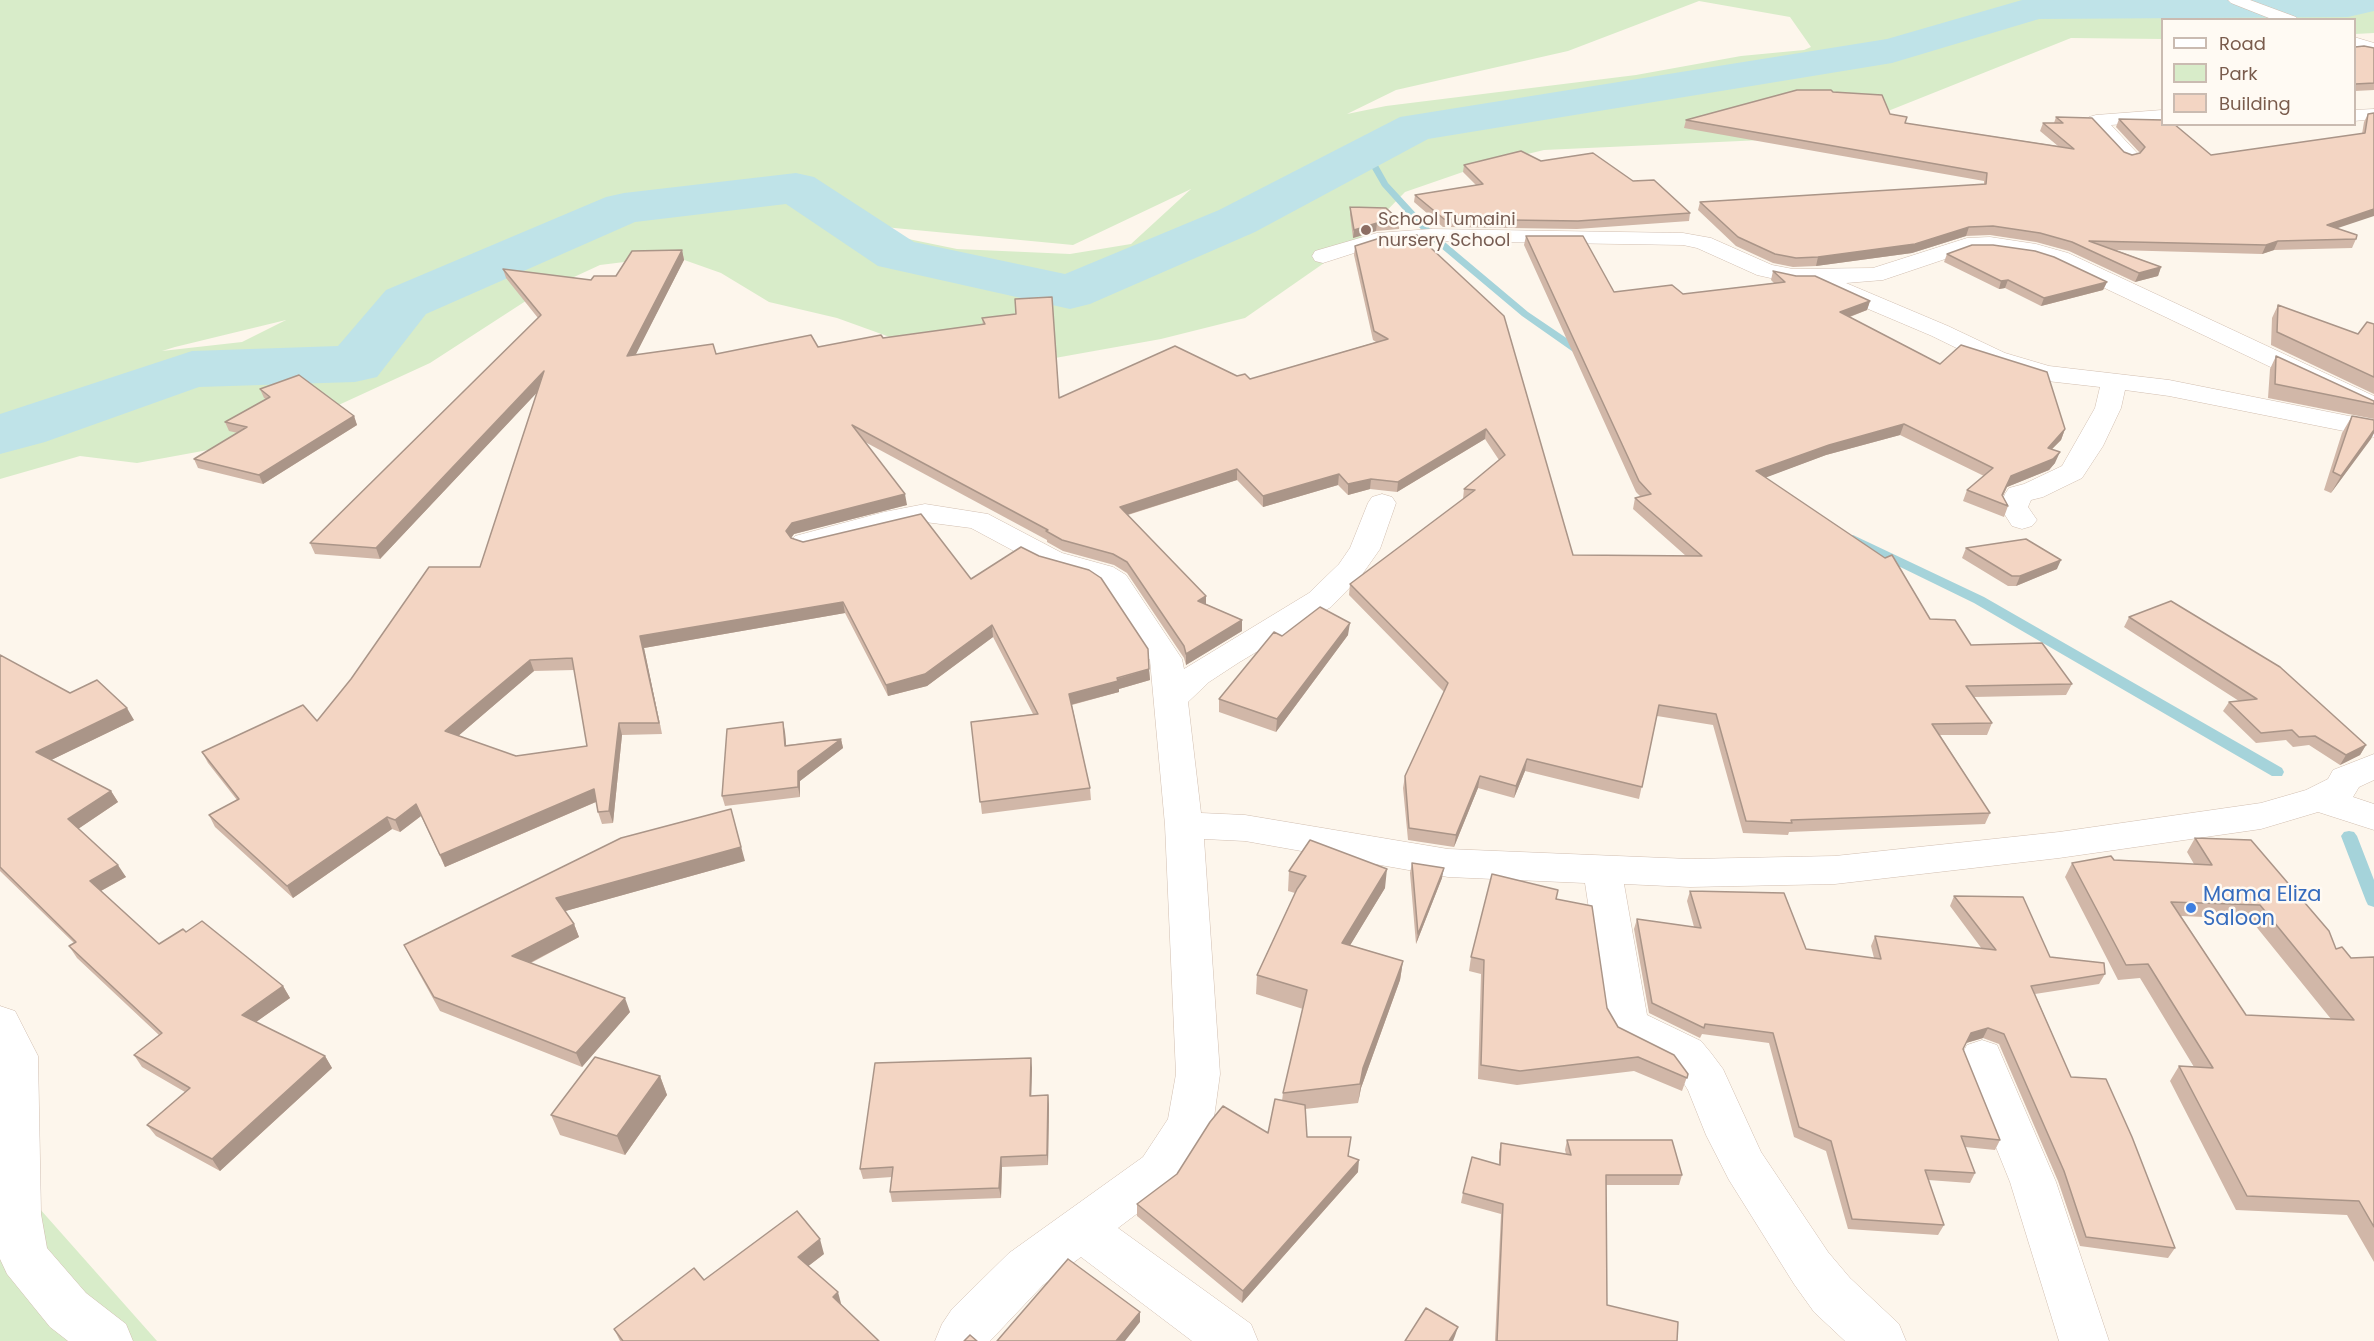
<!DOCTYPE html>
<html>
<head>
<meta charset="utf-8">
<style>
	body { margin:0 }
	#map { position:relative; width:2374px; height:1341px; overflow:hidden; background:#fdf6ec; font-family:Poppins,sans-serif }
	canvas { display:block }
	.legend { position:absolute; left:2161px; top:18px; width:195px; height:108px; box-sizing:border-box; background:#fffaf3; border:2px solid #cabbb1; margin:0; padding:8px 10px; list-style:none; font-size:18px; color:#7a5c4d }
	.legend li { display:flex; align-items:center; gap:12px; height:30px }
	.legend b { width:30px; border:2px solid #cabbb1 }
</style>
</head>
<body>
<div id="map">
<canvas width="2374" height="1341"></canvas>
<ul class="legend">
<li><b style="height:8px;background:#fff"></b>Road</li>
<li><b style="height:16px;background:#d8ecc9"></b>Park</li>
<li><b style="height:16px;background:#f3d5c3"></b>Building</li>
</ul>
</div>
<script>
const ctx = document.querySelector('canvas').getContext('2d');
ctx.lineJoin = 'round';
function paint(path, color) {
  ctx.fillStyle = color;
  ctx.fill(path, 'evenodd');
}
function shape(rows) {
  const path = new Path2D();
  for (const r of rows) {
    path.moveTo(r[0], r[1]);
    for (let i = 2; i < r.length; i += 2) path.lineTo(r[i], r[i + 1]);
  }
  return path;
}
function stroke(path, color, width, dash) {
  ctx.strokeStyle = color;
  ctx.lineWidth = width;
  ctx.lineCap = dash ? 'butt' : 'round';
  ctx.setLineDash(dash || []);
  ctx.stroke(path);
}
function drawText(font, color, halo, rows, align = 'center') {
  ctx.font = font + ' Poppins,sans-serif';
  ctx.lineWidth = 5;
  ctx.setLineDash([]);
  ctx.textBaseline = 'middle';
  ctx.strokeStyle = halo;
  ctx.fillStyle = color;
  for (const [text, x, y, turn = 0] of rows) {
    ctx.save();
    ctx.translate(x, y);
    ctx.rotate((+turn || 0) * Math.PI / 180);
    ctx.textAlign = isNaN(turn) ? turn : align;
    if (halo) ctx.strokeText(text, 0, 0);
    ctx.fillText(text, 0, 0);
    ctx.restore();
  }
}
const green = shape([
	[0,0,2374,0,2374,33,2355,34,2354,20,2162,20,2162,39,2071,38,1858,123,1784,139,1544,150,1486,164,1405,192,1360,238,1245,318,1161,339,1055,358,923,349,837,318,769,302,721,273,673,256,600,265,535,295,430,363,319,414,208,450,137,463,80,456,0,479],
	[1699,1,1790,17,1811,47,1804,50,1741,56,1636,75,1386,106,1347,114,1396,90,1568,51],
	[1191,189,1131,244,1070,254,957,249,845,226,842,223,1073,245],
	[286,320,242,342,162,351,175,347],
	[0,1164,157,1341,0,1341]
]);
const stream = shape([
	[2180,0,2188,0,2199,7,2194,8,2180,0],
	[2251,0,2260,0,2276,6,2273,8,2251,0],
	[1364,151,1370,151,1388,183,1434,233,1528,312,1587,352,1587,356,1579,356,1522,316,1428,237,1382,186,1363,153,1364,151],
	[1853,535,1984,597,2282,768,2284,772,2282,776,2272,776,1974,603,1849,542,1847,539,1853,535],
	[2349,831,2354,832,2357,836,2374,880,2374,907,2368,905,2366,901,2341,836,2344,832,2349,831]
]);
const river = shape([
	[2022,0,2374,0,2374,11,2348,17,2039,19,1892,63,1428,139,1255,232,1090,304,1070,309,878,266,786,204,635,222,426,314,377,377,355,382,199,387,45,442,0,454,0,414,192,351,338,346,386,290,606,197,624,193,796,173,814,177,914,242,1065,274,1219,210,1400,117,1887,39,2022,0]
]);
const street = shape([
	[2228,0,2250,0,2296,17,2298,20,2274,20,2231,3,2228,0],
	[2354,37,2374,43,2374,54,2354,48,2354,37],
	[2374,109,2374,119,2354,121,2354,110,2374,109],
	[2162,110,2162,121,2111,125,2139,155,2136,159,2129,161,2122,159,2087,121,2089,117,2096,115,2162,110],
	[1431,229,1683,233,1711,238,1772,265,1793,269,1873,268,1967,238,1990,237,2036,244,2068,253,2374,396,2374,414,2365,412,2052,263,2033,257,1990,251,1969,251,1883,280,1846,283,1948,326,2005,353,2049,366,2169,380,2374,421,2374,437,2169,396,2125,390,2121,408,2103,446,2082,478,2043,497,2031,500,2028,507,2037,520,2032,526,2022,529,2012,526,2000,507,2005,494,2009,488,2024,484,2062,466,2095,408,2100,387,2047,381,1987,363,1932,336,1821,289,1818,283,1793,283,1757,275,1697,248,1683,245,1431,241,1379,245,1323,263,1315,261,1312,256,1315,251,1377,233,1431,229],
	[1382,494,1392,497,1396,503,1380,549,1361,576,1331,607,1238,663,1209,682,1188,702,1201,813,1245,815,1448,849,1690,859,1835,856,2059,832,2261,803,2306,790,2328,779,2333,770,2374,754,2374,780,2359,787,2353,797,2374,804,2374,830,2318,812,2261,829,2059,858,1835,884,1690,887,1624,884,1647,1015,1701,1041,1711,1053,1723,1069,1761,1152,1828,1252,1850,1278,1899,1324,1906,1341,1845,1341,1814,1312,1794,1284,1729,1180,1706,1135,1688,1090,1681,1079,1671,1067,1616,1039,1606,1021,1585,883,1448,877,1245,841,1204,839,1220,1074,1213,1125,1175,1185,1118,1228,1251,1324,1258,1341,1192,1341,1081,1257,1043,1285,990,1341,935,1341,942,1324,952,1309,1009,1253,1143,1157,1168,1119,1176,1074,1165,825,1150,660,1103,588,1091,579,1040,565,971,528,925,522,805,551,795,548,790,542,795,536,884,512,925,504,988,514,1062,553,1113,567,1126,575,1182,659,1184,669,1309,593,1339,564,1350,548,1368,503,1372,497,1382,494],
	[0,1006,15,1011,38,1056,41,1214,47,1248,86,1293,126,1324,133,1341,68,1341,50,1327,7,1274,0,1259,0,1006],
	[1982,1040,1997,1045,2056,1182,2109,1341,2059,1341,2010,1182,1960,1058,1967,1045,1982,1040]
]);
const wall = shape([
	[2355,47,2374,48,2374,90,2355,91],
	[1833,92,1890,114,1905,123,2058,146,2040,131,2043,123,2054,123,2056,117,2124,152,2132,155,2140,153,2116,127,2119,119,2211,155,2362,134,2364,122,2368,114,2374,113,2338,228,2356,239,2352,248,2274,250,2262,254,2116,250,2161,267,2158,276,2135,282,2069,251,2036,242,1990,235,1966,236,1912,253,1816,266,1793,267,1773,263,1736,246,1698,210,1700,202,1984,184,1984,181,1684,128,1686,120],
	[1541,161,1633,181,1690,213,1689,221,1577,229,1443,227,1414,202,1415,195,1476,185,1463,172,1464,165],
	[1350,207,1400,221,1399,229,1376,231,1353,238,1350,215],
	[1526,236,1614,292,1683,294,1774,283,1771,280,1773,271,1870,301,1867,310,1850,317,2065,429,2061,440,2052,449,2055,463,2049,470,2007,487,2003,496,2008,506,2004,517,1963,501,1967,490,1984,476,1900,435,1826,455,1766,477,1930,619,1971,645,2072,684,2066,695,1974,697,1992,723,1987,735,1940,735,1990,813,1985,824,1789,832,1788,835,1743,833,1713,725,1657,716,1639,799,1525,771,1514,798,1478,788,1454,847,1408,840,1403,788,1405,776,1444,692,1349,595,1350,584,1463,499,1464,489,1499,460,1485,439,1397,492,1370,489,1348,495,1338,485,1263,507,1237,480,1128,515,1206,596,1206,604,1242,620,1242,631,1186,665,1184,658,1127,573,1114,565,1063,551,1047,542,1047,540,865,442,907,505,794,534,791,538,803,542,971,579,1149,669,1150,680,1119,689,1119,692,1072,705,1090,788,1091,800,982,814,971,722,1033,714,993,637,927,686,888,696,845,613,644,648,662,734,622,735,613,823,602,824,598,812,596,802,445,867,421,816,400,832,392,829,293,898,215,827,209,815,237,800,208,763,202,752,317,721,480,567,537,392,380,559,315,554,310,543,538,318,506,278,503,269,591,280,616,276,682,250,684,260,635,355,716,354,818,347,983,325,982,318,1059,398,1237,376,1250,379,1376,342,1373,340,1354,255,1355,246,1380,238,1573,555,1686,556,1633,509,1635,498,1641,497,1636,492,1524,245],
	[574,670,587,746,516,756,458,736,534,671],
	[1947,254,2107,282,2103,290,2041,306,2005,288,1999,289,1944,262],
	[2278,305,2358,334,2374,324,2374,394,2271,345,2272,318],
	[2276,356,2371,401,2374,404,2374,419,2268,398,2270,369],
	[260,389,354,416,357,425,263,484,198,468,194,459,238,433,229,431,225,422,266,399,264,398],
	[2352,416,2374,430,2374,433,2331,493,2324,490,2342,433],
	[1966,548,2057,569,2016,586,2008,586,1962,558],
	[2129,617,2366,745,2360,755,2340,765,2309,745,2293,747,2286,740,2256,743,2223,711,2229,702,2239,701,2124,627],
	[1348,635,1276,732,1219,712,1219,699,1282,636],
	[0,655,70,693,134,720,51,760,111,791,118,802,78,829,126,877,101,891,159,944,186,932,283,986,290,998,256,1022,325,1056,332,1068,220,1171,156,1136,147,1125,185,1092,142,1067,134,1055,159,1035,77,958,69,946,74,943,0,871],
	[785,732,786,745,841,739,843,748,800,781,800,797,725,806,722,796],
	[2195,838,2336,949,2351,958,2374,957,2374,1262,2347,1215,2236,1210,2170,1081,2179,1066,2194,1067,2140,978,2118,980,2065,877,2072,863,2194,864,2187,852],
	[2181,916,2250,919,2331,1019,2246,1015],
	[745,861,565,911,574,924,579,937,531,963,630,1012,582,1067,440,1011,411,959,404,945],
	[1412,863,1442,878,1416,944,1410,873],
	[1289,871,1385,888,1350,945,1403,961,1400,980,1361,1088,1358,1103,1305,1109,1307,1137,1349,1156,1358,1172,1242,1303,1137,1216,1137,1204,1268,1133,1282,1101,1283,1093,1303,1009,1256,994,1257,975,1295,893,1288,891],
	[1690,891,1806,949,1874,958,1871,946,1875,936,1982,949,1950,906,1954,896,2050,957,2105,974,2099,984,2035,994,2071,1077,2175,1248,2168,1258,2080,1246,2058,1181,1999,1044,1983,1038,1966,1043,1963,1049,2000,1140,1995,1150,1965,1147,1975,1173,1970,1183,1928,1180,1944,1225,1938,1235,1848,1229,1826,1151,1794,1137,1769,1043,1702,1034,1700,1038,1649,1013,1634,929,1637,919,1694,927,1687,901],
	[1556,899,1607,1008,1618,1027,1688,1074,1682,1091,1634,1071,1517,1085,1478,1079,1481,974,1469,971,1471,957],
	[1032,1068,1031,1096,1048,1095,1049,1105,1048,1165,1002,1167,1001,1198,892,1202,890,1192,892,1177,863,1179,860,1169],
	[660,1076,667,1095,625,1155,560,1135,551,1115],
	[1567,1140,1682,1175,1679,1185,1606,1185,1607,1305,1677,1341,1495,1341,1501,1214,1461,1203,1463,1193,1499,1165,1499,1152,1501,1143,1566,1154,1565,1150],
	[824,1254,808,1266,841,1306,879,1341,620,1341,614,1329,704,1280]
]);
const shadedWall = shape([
	[2374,209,2374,216,2323,233,2327,225],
	[1377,223,1376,231,1353,238,1354,230],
	[1969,227,1966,236,1912,253,1816,266,1818,257],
	[2278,241,2274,250,2262,254,2266,245],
	[682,250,684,260,630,366,627,356],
	[2161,267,2158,276,2135,282,2139,273],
	[2008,280,2005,288,1999,289,2001,281],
	[2107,282,2103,290,2041,306,2044,298],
	[1870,301,1867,310,1838,321,1840,312],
	[544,371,547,382,380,559,376,548],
	[354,416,357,425,263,484,259,475],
	[1904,424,1900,435,1826,455,1754,482,1756,471,1829,445],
	[1486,429,1485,439,1397,492,1398,482],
	[2065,429,2061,440,2043,458,2048,448],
	[2374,430,2374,433,2371,439,2331,493,2341,476],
	[2060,452,2055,463,2049,470,2007,487,1998,506,2011,476],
	[1237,469,1237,480,1120,517,1120,507],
	[1339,474,1338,485,1263,507,1263,496],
	[1371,479,1370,489,1348,495,1348,484],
	[905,494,907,505,794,534,788,542,786,531,792,523],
	[2061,560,2057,569,2016,586,2020,576],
	[1206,596,1206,607,1198,601],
	[843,602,845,613,644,648,662,734,640,636],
	[1242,620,1242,631,1186,665,1186,654],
	[1350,623,1348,635,1276,732,1277,719],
	[992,625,993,637,927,686,888,696,886,685],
	[530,660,534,671,450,743,445,731],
	[1149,669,1150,680,1119,689,1119,692,1070,705,1069,694],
	[127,708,134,720,43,764,36,752],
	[783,722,785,732,787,755,785,746],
	[619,723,622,735,613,823,609,811],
	[841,739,843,748,800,781,800,797,798,787,798,771],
	[2366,745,2360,755,2340,765,2346,755],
	[1527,759,1525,771,1514,798,1516,786],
	[1480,776,1478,788,1454,847,1456,835],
	[594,789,598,801,445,867,440,855],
	[111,791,118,802,75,831,68,819],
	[416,804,421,816,400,832,395,820],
	[731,809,745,861,562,912,556,898],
	[387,817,392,829,293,898,287,886],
	[118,865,126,877,97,893,90,881],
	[1444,868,1442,878,1416,944,1418,934],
	[1387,869,1385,888,1340,962,1342,943],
	[574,924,579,937,518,969,512,956],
	[1403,961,1400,980,1361,1088,1358,1103,1363,1068],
	[283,986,290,998,249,1027,242,1015],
	[625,998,630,1012,582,1067,576,1053],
	[1988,1028,1983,1038,1966,1043,1971,1033],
	[325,1056,332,1068,220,1171,212,1159],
	[1031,1058,1032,1068,1031,1106,1030,1096],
	[660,1076,667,1095,625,1155,617,1136],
	[1048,1095,1049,1105,1048,1165,1047,1155],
	[1001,1157,1002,1167,1001,1198,999,1188],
	[1359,1160,1358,1172,1242,1303,1243,1291],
	[820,1239,824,1254,802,1271,798,1257],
	[838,1292,842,1307,833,1297],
	[1140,1312,1140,1322,1125,1341,1116,1341],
	[1458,1327,1455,1336,1453,1341,1449,1341]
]);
const building = shape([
	[2364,46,2374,48,2374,83,2355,84,2355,47,2364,46],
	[1797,90,1831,90,1833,92,1882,95,1890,114,1907,117,1905,123,2074,149,2043,123,2063,123,2056,117,2092,118,2124,152,2132,155,2140,153,2145,147,2119,119,2163,120,2163,124,2174,124,2211,155,2365,133,2368,114,2374,113,2374,209,2327,225,2357,235,2356,239,2278,241,2266,245,2089,241,2161,267,2139,273,2072,242,2040,233,1993,226,1969,227,1915,244,1818,257,1796,258,1775,254,1738,237,1700,202,1986,184,1987,173,1686,120,1797,90],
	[1521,151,1541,161,1593,153,1633,181,1654,180,1690,213,1578,221,1444,219,1415,195,1483,184,1464,165,1521,151],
	[1350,207,1386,208,1400,221,1377,223,1354,230,1350,207],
	[1417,235,1504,316,1573,555,1702,556,1635,498,1651,494,1639,481,1526,236,1583,236,1614,292,1672,285,1683,294,1785,282,1773,271,1796,276,1815,276,1870,301,1840,312,1940,364,1961,345,2047,372,2065,429,2048,448,2060,452,2053,459,2011,476,2002,495,2008,506,1967,490,1993,468,1904,424,1829,445,1756,471,1885,558,1892,555,1930,619,1955,620,1971,645,2042,643,2072,684,1966,686,1992,723,1932,724,1990,813,1791,820,1792,823,1746,821,1716,714,1659,705,1642,787,1527,759,1516,786,1480,776,1456,835,1409,828,1405,776,1448,683,1350,584,1475,490,1464,489,1505,455,1486,429,1398,482,1371,479,1348,484,1339,474,1263,496,1237,469,1120,507,1206,596,1198,601,1242,620,1186,654,1184,646,1127,562,1113,554,1062,540,1046,531,1048,530,852,425,905,494,792,523,786,531,791,538,803,542,921,514,971,579,1021,547,1039,556,1089,570,1101,578,1148,649,1149,669,1117,678,1118,681,1069,694,1090,788,980,802,971,722,1038,714,992,625,925,674,886,685,843,602,640,636,659,723,619,723,609,811,598,812,594,789,440,855,416,804,395,820,387,817,287,886,209,815,239,799,202,752,303,705,317,721,351,679,429,567,480,567,544,371,376,548,310,543,541,315,503,269,591,280,594,276,616,276,632,251,682,250,627,356,713,344,716,354,811,335,818,347,881,335,883,338,985,324,982,318,1016,314,1015,299,1052,297,1059,398,1175,346,1237,376,1245,374,1250,379,1388,339,1374,331,1355,246,1380,238,1417,235],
	[572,658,587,746,516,756,445,731,530,660,572,658],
	[1972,245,1993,245,2035,251,2054,257,2107,282,2044,298,2008,280,2001,281,1947,254,1972,245],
	[2278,305,2358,334,2367,322,2374,324,2374,377,2277,332,2278,305],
	[2276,356,2374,401,2374,404,2275,384,2276,356],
	[299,375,354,416,259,475,194,459,247,427,225,422,270,397,260,389,299,375],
	[2352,416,2374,420,2374,430,2341,476,2333,472,2352,416],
	[2026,539,2061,560,2020,576,2012,576,1966,548,2026,539],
	[2171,601,2280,667,2366,745,2346,755,2315,736,2299,737,2292,730,2261,733,2229,702,2257,699,2129,617,2171,601],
	[1320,607,1350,623,1277,719,1219,699,1274,632,1282,636,1320,607],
	[0,655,70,693,97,680,127,708,36,752,111,791,68,819,118,865,90,881,159,944,183,929,186,932,202,921,283,986,242,1015,325,1056,212,1159,147,1125,190,1088,134,1055,162,1033,69,946,76,942,0,867,0,655],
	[783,722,785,746,841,739,798,771,798,787,722,796,727,729,783,722],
	[731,809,741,847,556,898,574,924,512,956,625,998,576,1053,434,997,404,945,621,838,731,809],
	[2195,838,2251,840,2329,931,2336,949,2342,947,2351,958,2374,957,2374,1227,2359,1201,2247,1196,2179,1066,2213,1068,2148,964,2126,965,2072,863,2111,856,2114,860,2212,865,2195,838],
	[2171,902,2260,905,2354,1020,2246,1015,2171,902],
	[1310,840,1387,869,1342,943,1403,961,1363,1068,1360,1084,1283,1093,1307,990,1257,975,1297,889,1306,876,1289,871,1310,840],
	[1412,863,1444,868,1418,934,1412,863],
	[1492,874,1558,890,1556,899,1592,906,1607,1008,1618,1027,1674,1055,1688,1074,1687,1078,1638,1057,1520,1071,1481,1065,1484,960,1471,957,1492,874],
	[1690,891,1784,893,1806,949,1881,959,1875,936,1996,950,1954,896,2023,897,2050,957,2104,963,2105,974,2031,986,2071,1077,2106,1079,2132,1137,2175,1248,2086,1237,2064,1171,2004,1034,1988,1028,1971,1033,1963,1049,2000,1140,1961,1136,1975,1173,1925,1170,1944,1225,1852,1219,1831,1141,1799,1127,1773,1033,1705,1024,1704,1028,1652,1003,1637,919,1701,928,1690,891],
	[595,1057,660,1076,617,1136,551,1115,595,1057],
	[1031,1058,1030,1096,1048,1095,1047,1155,1001,1157,999,1188,890,1192,893,1167,860,1169,875,1063,1031,1058],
	[1275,1099,1305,1105,1307,1137,1351,1137,1348,1156,1359,1160,1243,1291,1137,1204,1177,1174,1210,1122,1223,1106,1268,1133,1275,1099],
	[1567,1140,1672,1140,1682,1175,1606,1175,1607,1305,1678,1322,1677,1341,1497,1341,1503,1204,1463,1193,1472,1157,1500,1165,1501,1143,1571,1155,1567,1140],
	[797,1211,820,1239,798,1257,838,1292,833,1297,879,1341,623,1341,614,1329,694,1268,704,1280,797,1211],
	[1068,1259,1140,1312,1116,1341,997,1341,1068,1259],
	[1426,1308,1458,1327,1449,1341,1405,1341,1426,1308],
	[970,1335,977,1341,964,1341,970,1335]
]);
const markers = [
	[1366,230,6,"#8d6e63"],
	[2191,908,6,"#3f7fe0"]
];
const farEducationnames = [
	["School Tumaini",1378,220],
	["nursery School",1378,241]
];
const shopNames = [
	["Mama Eliza",2203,896],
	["Saloon",2203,920]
];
paint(green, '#d8ecc9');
paint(stream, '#a5d3da');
paint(river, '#bfe3e8');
stroke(street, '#d1beb0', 1);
paint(street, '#fff');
paint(wall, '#d1b7a8');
paint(shadedWall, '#aa9588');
paint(building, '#f3d5c3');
stroke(building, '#aa9588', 1.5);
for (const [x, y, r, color] of markers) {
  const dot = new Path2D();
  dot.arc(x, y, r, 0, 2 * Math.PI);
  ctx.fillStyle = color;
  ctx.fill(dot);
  stroke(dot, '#fffaf3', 2);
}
drawText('18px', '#785e54', '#fffaf3', farEducationnames, 'left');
drawText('21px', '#366cbe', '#fffaf3', shopNames, 'left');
</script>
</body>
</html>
